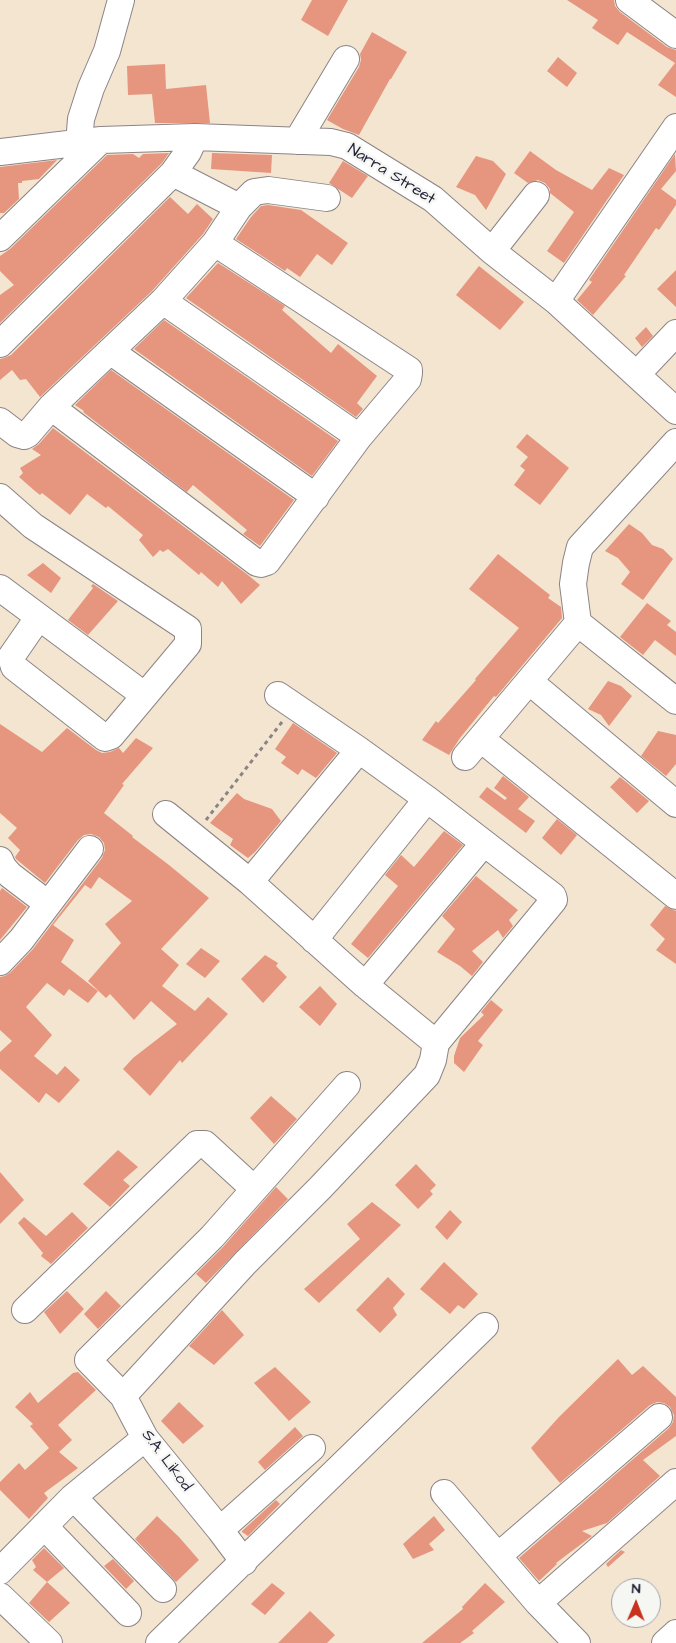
<!DOCTYPE html>
<html>
<head>
<meta charset="utf-8">
<style>
	body { margin:0 }
	#map { position:relative; width:676px; height:1643px; overflow:hidden; background:#f4e5d0; font-family:"Architects Daughter",sans-serif }
	canvas { display:block }
	.north { position:absolute; left:611px; top:1578px; width:50px; height:50px; box-sizing:border-box; background:#f6f6f2; border:1px solid #a1a1a9; border-radius:50%; rotate:1deg; font-size:14px; font-weight:700; line-height:20px; text-align:center; color:#22223b }
	.north::after { content:''; display:block; margin:auto; width:18px; height:22px; background:#c8321e; clip-path:polygon(50% 0,100% 100%,50% 72%,0 100%) }
</style>
</head>
<body>
<div id="map">
<canvas width="676" height="1643"></canvas>
<div class="north">N</div>
</div>
<script>
const ctx = document.querySelector('canvas').getContext('2d');
ctx.lineJoin = 'round';
function paint(path, color) {
  ctx.fillStyle = color;
  ctx.fill(path, 'evenodd');
}
function shape(rows) {
  const path = new Path2D();
  for (const r of rows) {
    path.moveTo(r[0], r[1]);
    for (let i = 2; i < r.length; i += 2) path.lineTo(r[i], r[i + 1]);
  }
  return path;
}
function stroke(path, color, width, dash) {
  ctx.strokeStyle = color;
  ctx.lineWidth = width;
  ctx.lineCap = dash ? 'butt' : 'round';
  ctx.setLineDash(dash || []);
  ctx.stroke(path);
}
function drawText(font, color, halo, rows, align = 'center') {
  ctx.font = font + ' "Architects Daughter",sans-serif';
  ctx.lineWidth = 5;
  ctx.setLineDash([]);
  ctx.textBaseline = 'middle';
  ctx.strokeStyle = halo;
  ctx.fillStyle = color;
  for (const [text, x, y, turn = 0] of rows) {
    ctx.save();
    ctx.translate(x, y);
    ctx.rotate((+turn || 0) * Math.PI / 180);
    ctx.textAlign = isNaN(turn) ? turn : align;
    if (halo) ctx.strokeText(text, 0, 0);
    ctx.fillText(text, 0, 0);
    ctx.restore();
  }
}
const building = shape([
	[312,0,348,0,328,36,301,20],
	[567,0,614,0,615,6,620,12,667,47,676,50,676,97,658,85,675,63,627,32,618,45,592,28,598,20],
	[372,32,407,52,391,79,390,79,359,135,343,129,327,120,359,67,361,60,360,54],
	[558,57,577,73,567,87,547,71],
	[165,64,166,89,206,85,210,123,155,123,152,94,128,95,127,66],
	[530,151,556,170,592,190,609,168,624,175,564,263,547,251,574,212,550,193,550,189,545,183,538,180,528,183,514,173],
	[169,153,162,163,0,323,0,295,14,285,0,271,0,256,10,249,107,155,133,154,139,158,143,154],
	[212,153,272,155,271,173,211,169],
	[675,154,676,171,661,189,676,200,676,205,659,230,656,228,624,275,626,276,593,315,577,300,592,282,589,280],
	[476,156,493,161,506,174,486,210,475,195,456,187],
	[57,160,39,179,22,181,22,183,18,183,19,199,4,213,0,213,0,167],
	[343,161,368,176,352,198,329,183],
	[170,197,188,214,197,204,213,219,203,234,152,291,40,397,26,379,20,380,12,370,0,380,0,359,4,358,11,355],
	[268,205,301,210,348,243,332,265,317,254,300,277,287,268,285,271,236,239,251,217,261,206],
	[218,263,285,306,282,310,331,353,338,344,377,376,357,403,363,409,356,417,186,298],
	[479,266,524,302,500,330,456,295],
	[676,270,676,307,657,289],
	[164,320,338,441,312,476,134,349],
	[646,327,653,336,642,347,635,338],
	[111,370,294,500,260,546,243,534,247,530,193,485,187,492,83,412,84,411,75,405],
	[53,428,248,575,260,585,241,604,222,581,218,587,201,572,199,575,168,549,163,552,160,550,153,557,139,540,143,535,108,506,106,508,87,494,70,515,42,493,40,495,35,491,19,477,23,473,20,468,41,455,32,449,39,444],
	[527,434,569,468,540,505,514,485,525,470,520,466,528,457,516,447],
	[629,524,642,533,652,545,663,549,673,559,643,600,621,584,630,572,618,558,605,551],
	[498,554,550,595,548,598,561,607,562,618,496,697,494,696,460,738,449,755,422,740,436,721,438,723,476,680,475,679,519,628,469,589],
	[43,563,61,578,51,593,27,575],
	[93,584,118,601,88,635,68,620,93,588,91,586],
	[647,603,671,621,667,625,676,632,676,656,655,640,643,655,620,637],
	[608,681,621,686,632,696,609,726,601,715,588,709],
	[293,723,337,753,316,778,302,769,298,775,281,763,286,757,275,749],
	[0,724,42,752,67,728,96,750,102,753,110,752,119,748,123,753,136,738,153,748,122,784,124,785,104,813,133,836,132,837,169,865,209,898,161,949,179,965,162,986,195,1011,208,997,228,1014,182,1063,180,1060,150,1096,123,1069,133,1058,177,1024,151,1001,134,1020,110,994,106,998,88,981,121,943,105,924,132,901,99,877,91,889,85,885,53,925,74,940,61,962,98,991,88,1003,69,989,64,996,47,983,26,1007,52,1035,34,1056,57,1075,65,1066,80,1080,59,1103,46,1093,39,1103,0,1069,0,1052,12,1041,0,1030,0,977,5,976,11,972,33,949,102,858,105,850,104,843,99,837,91,834,84,835,78,840,45,883,16,859,15,857,20,850,8,838,17,828,0,813],
	[658,731,676,735,676,764,666,776,641,756],
	[503,776,529,797,518,809,535,821,526,833,479,797,487,787,505,800,507,798,494,788],
	[620,777,649,801,637,813,610,787],
	[237,793,244,799,272,809,281,821,255,852,248,858,230,845,233,839,210,823],
	[557,819,577,835,561,855,542,838],
	[444,831,463,845,368,958,351,944,398,886,385,875,401,855,414,867],
	[476,876,518,910,509,920,513,926,503,938,498,930,472,951,483,962,472,976,460,966,437,952,455,929,442,916],
	[2,888,27,907,0,940,0,891],
	[665,906,676,911,676,964,656,950,665,939,650,925],
	[201,948,220,961,205,978,186,964],
	[265,955,278,963,276,966,287,977,263,1003,241,979],
	[320,986,337,1004,320,1026,299,1007],
	[491,1000,503,1010,478,1041,483,1045,464,1072,454,1063,454,1056,460,1038,484,1015,481,1012],
	[271,1096,297,1119,274,1144,250,1118],
	[118,1150,138,1167,123,1180,130,1186,110,1207,83,1184],
	[416,1164,436,1185,430,1191,433,1194,418,1209,395,1185],
	[0,1172,24,1200,0,1224],
	[276,1187,288,1199,206,1283,196,1274,223,1247],
	[372,1202,401,1225,319,1303,304,1289,360,1239,347,1224],
	[450,1210,462,1222,447,1240,435,1227],
	[72,1212,88,1228,51,1264,41,1256,43,1253,18,1223,24,1217,46,1236],
	[444,1262,478,1294,464,1309,458,1305,450,1314,420,1289],
	[388,1277,405,1294,393,1308,397,1315,380,1333,356,1310],
	[67,1291,84,1309,60,1334,44,1312],
	[106,1291,121,1306,98,1329,84,1314],
	[222,1310,244,1335,214,1365,189,1346],
	[618,1359,632,1375,643,1366,676,1397,676,1436,643,1460,660,1476,607,1523,582,1531,592,1536,556,1563,557,1564,539,1581,519,1558,669,1428,673,1422,674,1415,670,1407,664,1403,657,1402,650,1405,560,1483,538,1457,531,1448,559,1417],
	[275,1367,311,1402,289,1421,254,1383],
	[78,1372,96,1390,58,1425,72,1440,59,1452,78,1468,44,1493,48,1498,29,1519,0,1490,0,1482,19,1463,25,1470,49,1448,30,1426,33,1424,15,1407,30,1392,38,1403,73,1373],
	[179,1402,204,1426,183,1444,161,1421],
	[295,1427,303,1436,265,1470,258,1462],
	[276,1500,280,1504,248,1536,242,1532,242,1531],
	[157,1516,179,1537,199,1560,176,1582,135,1539],
	[434,1516,445,1530,429,1544,434,1550,413,1559,403,1544],
	[44,1548,64,1568,47,1582,33,1570,36,1567,32,1560],
	[621,1550,625,1552,608,1567,606,1564],
	[113,1559,134,1581,126,1589,104,1566],
	[47,1582,70,1603,49,1622,29,1603],
	[272,1583,285,1593,265,1615,251,1604],
	[485,1583,505,1602,472,1631,474,1633,460,1643,422,1643,463,1609,462,1607],
	[310,1611,335,1635,327,1643,278,1643]
]);
const path = shape([
	[206,820,282,722]
]);
const minor = shape([
	[629,0,676,35],
	[297,141,346,59],
	[79,143,81,119,91,88,107,51,121,0],
	[0,152,101,140,195,137,331,142,347,146,433,199,492,251,556,301,676,411],
	[173,173,239,207],
	[0,238,101,140],
	[492,251,536,195],
	[163,301,359,437],
	[556,301,676,127],
	[0,344,173,173,188,152,195,137],
	[110,351,316,497],
	[637,374,676,333],
	[51,407,257,563,261,564,267,562,359,437,408,379,409,373,409,370,215,243],
	[0,421,17,434,24,436,28,434,51,407,163,301,215,243,239,207,254,192,268,190,327,198],
	[0,497,33,526,188,629,188,644,111,736,105,738,14,667,11,657,38,618],
	[0,588,144,695],
	[578,623,676,701],
	[530,682,676,804],
	[481,739,676,896],
	[465,757,578,623,573,584,576,563,580,547,676,442],
	[166,814,250,882,365,985,436,1043],
	[0,860,3,867,10,875,48,904],
	[250,882,359,750],
	[314,940,427,799],
	[0,962,21,940,90,849],
	[365,985,484,843],
	[25,1310,197,1144,205,1144,254,1189],
	[123,1396,245,1263,320,1188,427,1075,433,1060,436,1043,554,900,553,896,427,799,359,750,278,695],
	[444,1493,538,1603,577,1643],
	[73,1497,163,1589],
	[44,1526,128,1613],
	[220,1530,312,1448],
	[498,1556,659,1417],
	[244,1562,220,1530,145,1438,123,1396,88,1360,212,1237,347,1085],
	[0,1571,73,1497,145,1438],
	[0,1596,49,1643],
	[538,1603,676,1482],
	[159,1643,485,1326],
	[665,1643,676,1633]
]);
const streetNames = [
	["Narra Street",391,175,32],
	["S.A. Likod",166,1461,53]
];
paint(building, '#e6957e');
stroke(minor, '#8b8486', 28);
stroke(path, '#8b8486', 3, [4, 4]);
stroke(minor, '#fff', 26);
drawText('16px', '#22223b', '#f6f6f2', streetNames);
</script>
</body>
</html>
